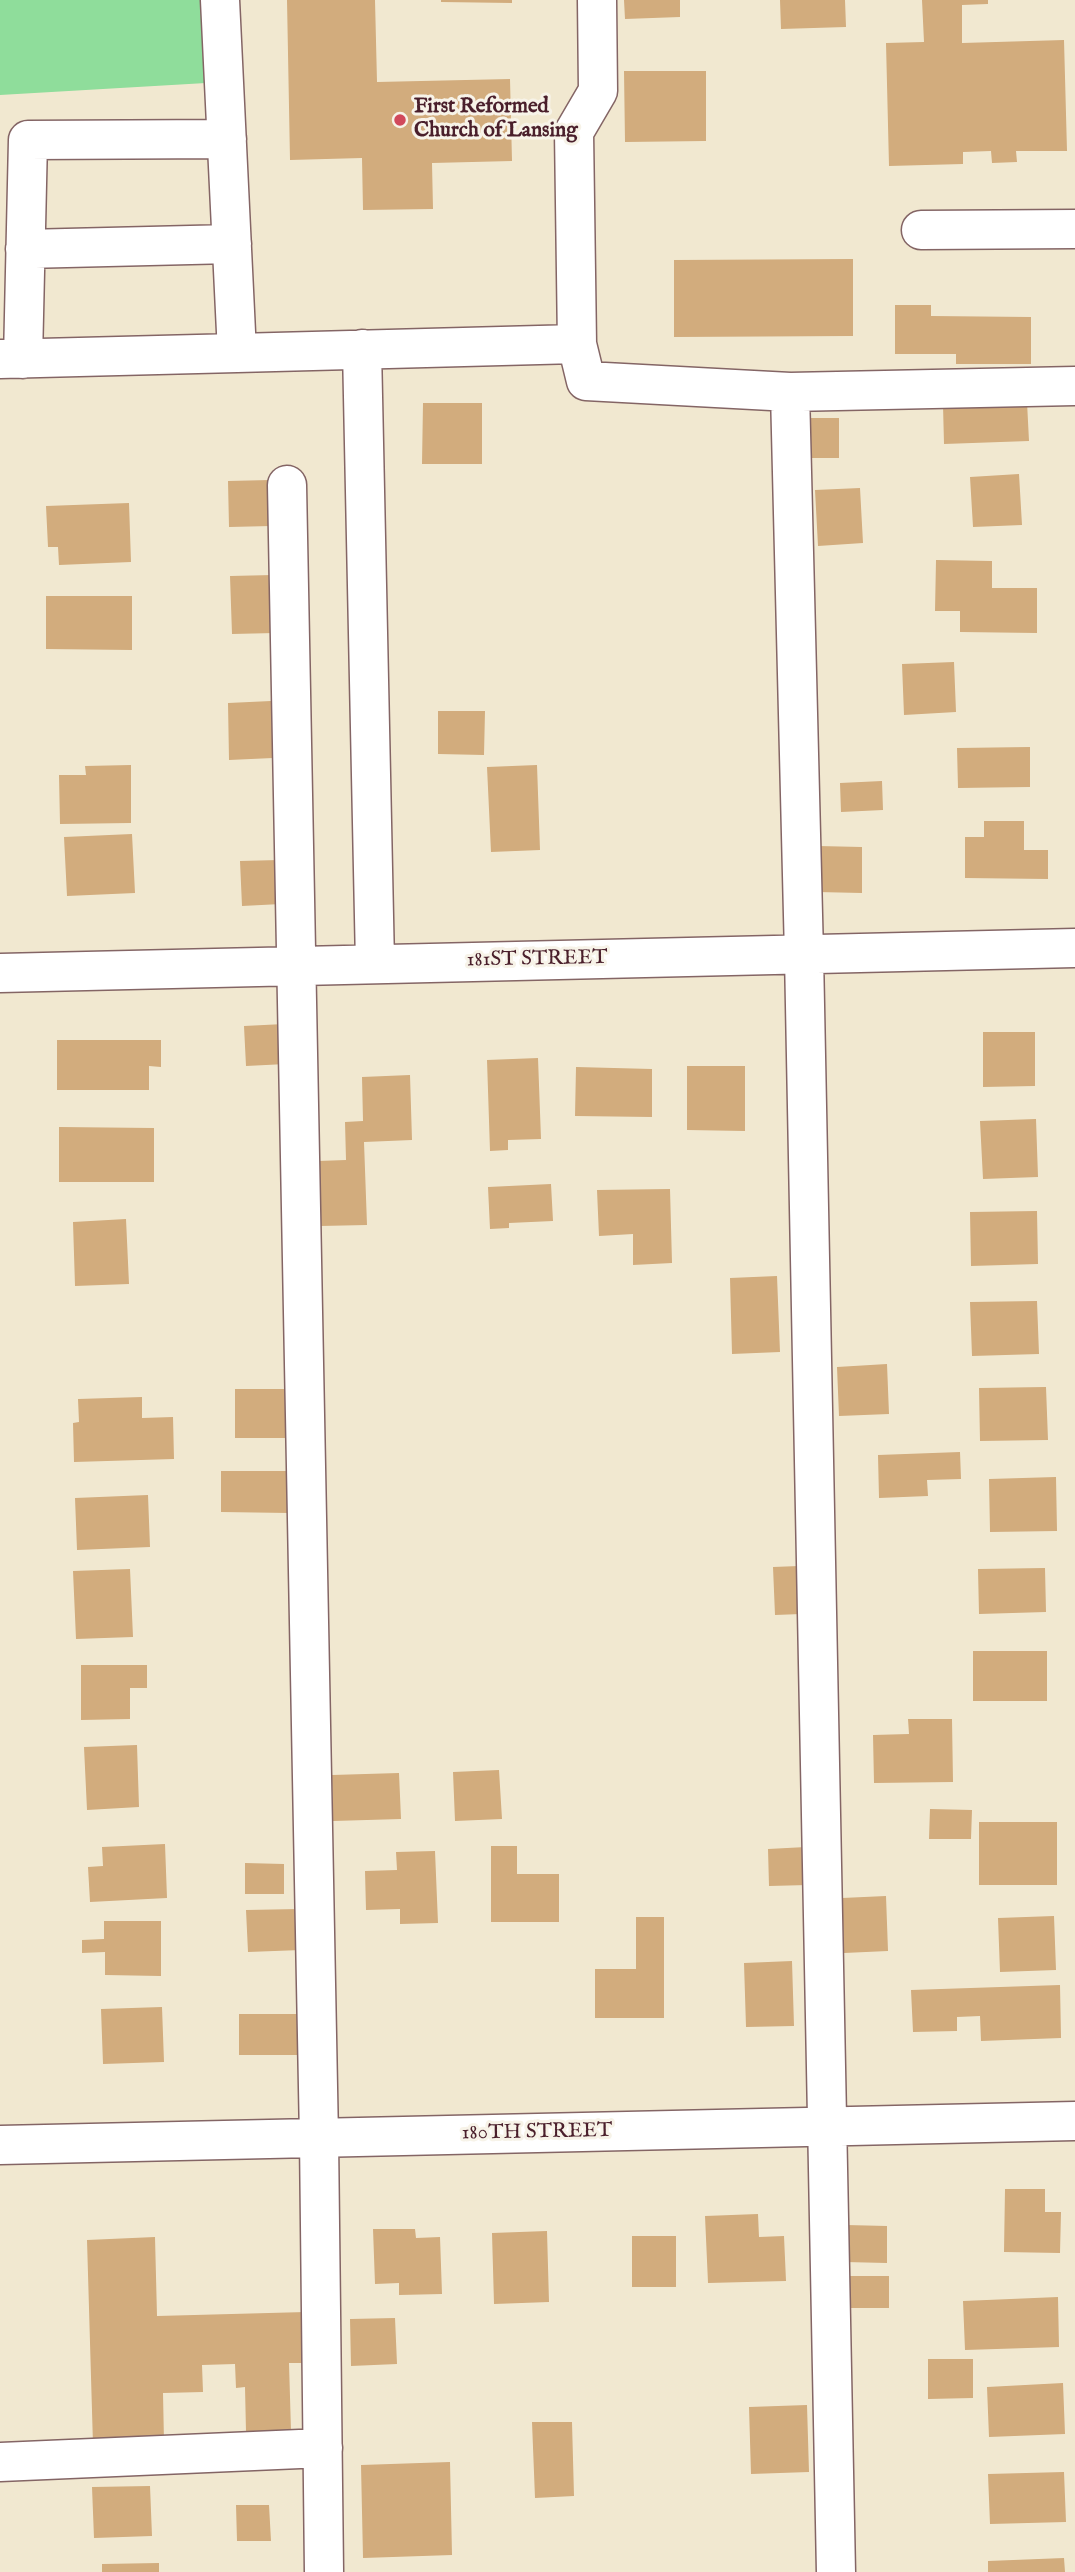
<!DOCTYPE html>
<html>
<head>
<meta charset="utf-8">
<style>
	body { margin:0 }
	canvas { display:block; background:#f1e8d0 }
</style>
</head>
<body>
<canvas width="1075" height="2572"></canvas>
<script>
const ctx = document.querySelector('canvas').getContext('2d');
ctx.lineJoin = 'round';
function paint(path, color) {
  ctx.fillStyle = color;
  ctx.fill(path, 'evenodd');
}
function shape(rows) {
  const path = new Path2D();
  for (const r of rows) {
    path.moveTo(r[0], r[1]);
    for (let i = 2; i < r.length; i += 2) path.lineTo(r[i], r[i + 1]);
  }
  return path;
}
function stroke(path, color, width, dash) {
  ctx.strokeStyle = color;
  ctx.lineWidth = width;
  ctx.lineCap = dash ? 'butt' : 'round';
  ctx.setLineDash(dash || []);
  ctx.stroke(path);
}
function drawText(font, color, halo, rows, align = 'center') {
  ctx.font = font + ' "IM FELL English",serif';
  ctx.lineWidth = 6;
  ctx.setLineDash([]);
  ctx.textBaseline = 'middle';
  ctx.strokeStyle = halo;
  ctx.fillStyle = color;
  for (const [text, x, y, turn = 0] of rows) {
    ctx.save();
    ctx.translate(x, y);
    ctx.rotate((+turn || 0) * Math.PI / 180);
    ctx.textAlign = isNaN(turn) ? turn : align;
    if (halo) ctx.strokeText(text, 0, 0);
    ctx.fillText(text, 0, 0);
    ctx.restore();
  }
}
const green = shape([
	[0,0,204,0,206,83,0,95]
]);
const building = shape([
	[287,0,375,0,377,82,510,79,512,161,432,163,433,209,363,210,362,158,290,160],
	[441,0,512,0,512,3,441,2],
	[624,0,680,0,680,17,625,19],
	[780,0,845,0,846,27,781,29],
	[922,0,988,0,988,4,962,5,962,43,1064,40,1067,151,1016,151,1017,162,992,163,991,151,963,152,963,164,889,166,886,43,924,42],
	[624,71,706,71,706,141,625,142],
	[853,259,853,336,674,337,674,260],
	[895,305,931,305,931,316,1031,317,1031,364,956,364,956,354,895,354],
	[1027,402,1029,441,944,444,943,405],
	[423,403,482,403,482,464,422,464],
	[806,418,839,418,839,458,806,458],
	[1019,474,1022,525,973,527,970,477],
	[270,480,271,526,229,527,228,481],
	[860,488,863,543,818,546,815,490],
	[129,503,131,562,59,565,58,547,48,547,46,506],
	[936,560,992,561,992,588,1037,588,1037,633,960,632,960,611,935,611],
	[273,575,275,633,232,634,230,576],
	[46,596,132,596,132,650,46,649],
	[954,662,956,712,904,715,902,664],
	[271,701,273,758,229,760,228,703],
	[438,711,485,711,484,755,438,754],
	[1030,747,1030,787,958,788,957,748],
	[131,765,131,823,60,824,59,775,86,775,85,766],
	[537,765,540,850,491,852,487,767],
	[882,781,883,810,841,812,840,783],
	[984,821,1024,821,1024,850,1048,850,1048,879,965,878,965,837,984,837],
	[132,834,135,893,67,896,64,837],
	[818,846,862,847,862,893,817,892],
	[279,860,281,904,242,906,240,861],
	[284,1024,286,1064,246,1066,244,1026],
	[983,1032,1035,1032,1035,1086,983,1087],
	[57,1040,161,1040,161,1067,149,1066,149,1090,57,1090],
	[538,1058,541,1139,508,1140,508,1150,490,1151,487,1060],
	[687,1066,745,1066,745,1131,687,1130],
	[576,1067,652,1069,652,1117,575,1116],
	[410,1075,412,1140,364,1142,367,1225,320,1226,318,1161,346,1160,345,1122,363,1121,362,1077],
	[1036,1119,1038,1177,983,1179,980,1121],
	[59,1127,154,1128,154,1182,59,1182],
	[551,1184,553,1221,509,1223,509,1228,490,1229,488,1187],
	[670,1189,672,1263,633,1265,633,1234,599,1236,597,1190],
	[1037,1211,1038,1264,971,1266,970,1212],
	[126,1219,129,1284,75,1286,73,1222],
	[777,1276,780,1352,732,1354,730,1278],
	[1037,1301,1039,1354,972,1356,970,1302],
	[887,1364,889,1414,839,1416,837,1367],
	[1046,1387,1048,1440,980,1441,979,1388],
	[235,1389,287,1389,287,1438,235,1438],
	[142,1397,142,1418,173,1417,174,1459,74,1462,73,1423,79,1422,78,1399],
	[960,1452,961,1479,927,1480,928,1496,879,1498,878,1455],
	[221,1471,290,1471,289,1513,221,1512],
	[1056,1477,1057,1531,990,1532,989,1479],
	[148,1495,150,1547,77,1550,75,1498],
	[799,1566,801,1614,775,1615,773,1567],
	[1045,1568,1046,1612,979,1614,978,1569],
	[130,1569,133,1637,76,1639,73,1571],
	[973,1651,1047,1651,1047,1701,973,1701],
	[81,1665,147,1665,147,1688,130,1688,130,1719,81,1720],
	[908,1719,952,1719,953,1782,874,1783,873,1735,909,1734],
	[137,1745,139,1807,87,1810,84,1747],
	[499,1770,502,1819,455,1821,453,1772],
	[399,1773,401,1819,333,1821,332,1775],
	[930,1809,972,1810,971,1839,929,1839],
	[979,1822,1057,1822,1057,1885,979,1885],
	[165,1844,167,1898,90,1902,88,1867,103,1866,102,1847],
	[491,1846,517,1846,517,1874,559,1874,559,1922,491,1922],
	[806,1847,808,1885,769,1886,768,1849],
	[435,1851,438,1923,400,1924,400,1909,366,1910,365,1871,397,1870,396,1852],
	[245,1863,284,1864,284,1894,245,1894],
	[886,1896,888,1951,844,1953,842,1898],
	[299,1909,301,1950,248,1952,246,1910],
	[1054,1916,1056,1970,1000,1972,998,1918],
	[636,1917,664,1917,664,2018,595,2018,595,1969,636,1969],
	[104,1921,161,1921,161,1976,105,1975,105,1952,82,1953,82,1940,104,1939],
	[792,1961,794,2026,746,2027,744,1963],
	[1060,1985,1061,2038,981,2041,980,2016,957,2017,957,2031,913,2032,911,1990],
	[162,2007,164,2062,103,2064,101,2009],
	[239,2014,298,2014,297,2055,239,2055],
	[1005,2189,1045,2189,1045,2212,1061,2212,1060,2253,1004,2252],
	[758,2214,759,2237,784,2236,786,2281,708,2283,705,2216],
	[846,2225,887,2226,887,2263,845,2262],
	[373,2229,415,2229,416,2238,440,2237,442,2294,399,2295,399,2283,375,2284],
	[547,2231,549,2302,494,2304,492,2233],
	[632,2236,676,2236,676,2287,632,2287],
	[155,2237,157,2316,306,2312,308,2363,289,2363,291,2431,246,2432,245,2387,236,2388,235,2364,202,2365,203,2392,163,2393,164,2442,93,2445,87,2240],
	[847,2276,889,2276,889,2308,847,2308],
	[1058,2297,1059,2347,965,2350,963,2301],
	[395,2318,397,2364,351,2366,350,2319],
	[928,2359,973,2359,973,2398,928,2399],
	[1063,2383,1065,2434,989,2437,987,2387],
	[807,2405,809,2472,751,2474,749,2407],
	[532,2422,572,2422,574,2496,535,2498],
	[450,2462,452,2555,363,2558,361,2465],
	[1064,2472,1066,2522,990,2524,988,2474],
	[150,2486,152,2536,94,2538,92,2487],
	[236,2505,269,2505,271,2541,237,2541],
	[1064,2558,1065,2572,988,2572,988,2561],
	[159,2563,159,2572,102,2572,102,2564]
]);
const minor = shape([
	[220,0,237,353,577,344,574,132,598,91,597,0],
	[921,230,1075,229],
	[25,249,232,244],
	[577,344,586,381,790,392,1075,386],
	[362,349,375,964],
	[0,359,237,353],
	[23,359,28,140,227,139],
	[790,392,804,955,836,2572],
	[287,485,319,2138,324,2572],
	[0,973,1075,948],
	[0,2145,1075,2121],
	[0,2462,323,2448]
]);
const markers = [
	[400,120,7,"#d1495b"]
];
const poiNames = [
	["First Reformed",414,108],
	["Church of Lansing",414,132]
];
const streetNames = [
	["181ST STREET",537,960,-1],
	["180TH STREET",537,2133,-1]
];
paint(green, '#8fdd9b');
paint(building, '#d2ac7d');
stroke(minor, '#846565', 41);
stroke(minor, '#fff', 38);
for (const [x, y, r, color] of markers) {
  const dot = new Path2D();
  dot.arc(x, y, r, 0, 2 * Math.PI);
  ctx.fillStyle = color;
  ctx.fill(dot);
  stroke(dot, '#f7f3e8', 2.5);
}
drawText('bold 21px', '#4a1f2b', '#f7f3e8', poiNames, 'left');
drawText('21px', '#4a1f2b', '#f7f3e8', streetNames);
</script>
</body>
</html>
